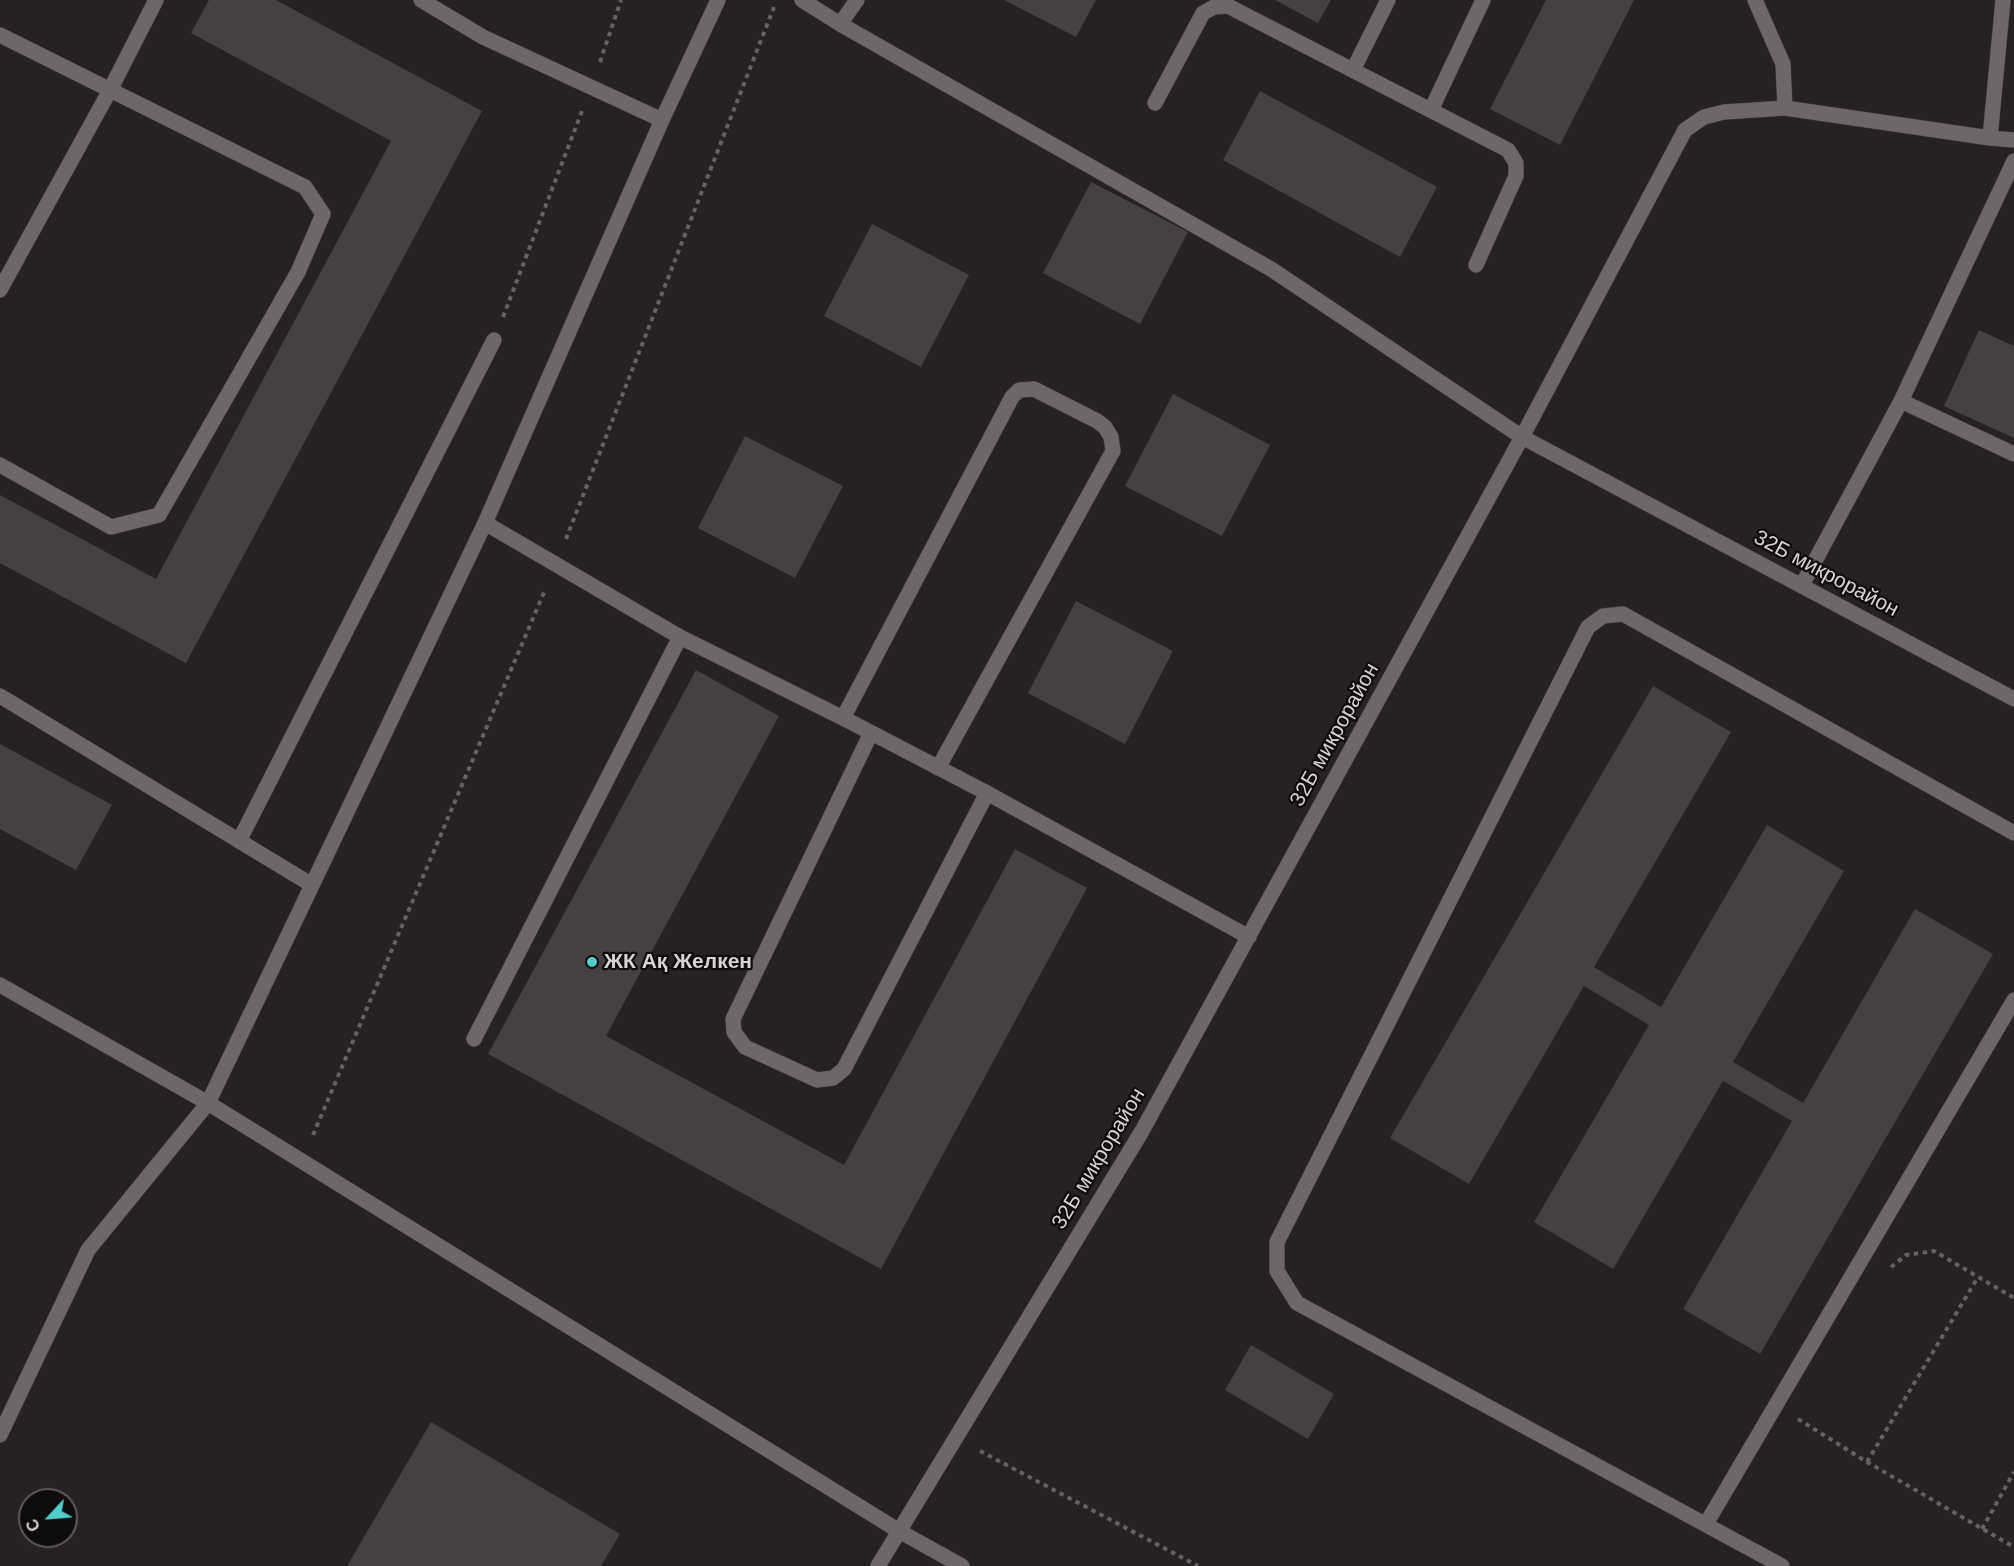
<!DOCTYPE html>
<html>
<head>
<meta charset="utf-8">
<style>
	body { margin:0 }
	#map { position:relative; width:2014px; height:1566px; overflow:hidden; background:#272024; font-family:Arial,sans-serif }
	canvas { display:block }
	.north { position:absolute; left:18px; top:1488px; width:60px; height:60px; box-sizing:border-box; background:#0e0b0c; border:2px solid #5e5b5c; border-radius:50%; rotate:244deg; font-size:16px; font-weight:700; line-height:24px; text-align:center; color:#d7d3d5 }
	.north::after { content:''; display:block; margin:auto; width:21px; height:27px; background:#52cdcc; clip-path:polygon(50% 0,100% 100%,50% 72%,0 100%) }
</style>
</head>
<body>
<div id="map">
<canvas width="2014" height="1566"></canvas>
<div class="north">С</div>
</div>
<script>
const ctx = document.querySelector('canvas').getContext('2d');
ctx.lineJoin = 'round';
function paint(path, color) {
  ctx.fillStyle = color;
  ctx.fill(path, 'evenodd');
}
function shape(rows) {
  const path = new Path2D();
  for (const r of rows) {
    path.moveTo(r[0], r[1]);
    for (let i = 2; i < r.length; i += 2) path.lineTo(r[i], r[i + 1]);
  }
  return path;
}
function stroke(path, color, width, dash) {
  ctx.strokeStyle = color;
  ctx.lineWidth = width;
  ctx.lineCap = dash ? 'butt' : 'round';
  ctx.setLineDash(dash || []);
  ctx.stroke(path);
}
function drawText(font, color, halo, rows, align = 'center') {
  ctx.font = font + ' Arial,sans-serif';
  ctx.lineWidth = 4.5;
  ctx.setLineDash([]);
  ctx.textBaseline = 'middle';
  ctx.strokeStyle = halo;
  ctx.fillStyle = color;
  for (const [text, x, y, turn = 0] of rows) {
    ctx.save();
    ctx.translate(x, y);
    ctx.rotate((+turn || 0) * Math.PI / 180);
    ctx.textAlign = isNaN(turn) ? turn : align;
    if (halo) ctx.strokeText(text, 0, 0);
    ctx.fillText(text, 0, 0);
    ctx.restore();
  }
}
const building = shape([
	[209,0,276,0,482,111,186,663,0,563,0,495,156,579,391,141,191,33],
	[1004,0,1096,0,1076,37],
	[1275,0,1331,0,1318,23],
	[1546,0,1634,0,1560,145,1490,109],
	[1260,91,1437,187,1400,257,1223,160],
	[1091,182,1188,232,1140,324,1043,273],
	[872,224,969,275,921,367,824,316],
	[1979,330,2014,346,2014,438,1944,406],
	[1173,394,1270,445,1222,536,1125,486],
	[745,436,843,486,795,578,698,528],
	[1076,601,1173,651,1125,744,1028,693],
	[696,670,779,716,606,1036,844,1165,1015,849,1087,888,881,1269,488,1054],
	[1653,686,1731,732,1594,967,1661,1007,1767,825,1844,871,1733,1062,1803,1103,1915,909,1993,954,1760,1354,1683,1309,1792,1121,1723,1081,1613,1269,1534,1222,1649,1025,1584,986,1469,1184,1390,1138],
	[0,744,112,805,76,870,0,829],
	[1251,1345,1334,1394,1308,1439,1225,1390],
	[431,1422,620,1534,601,1566,347,1566]
]);
const path = shape([
	[600,62,621,0],
	[503,317,582,111],
	[566,539,774,7],
	[313,1135,545,590],
	[1891,1267,1906,1255,1934,1251,2014,1298],
	[1798,1419,1867,1462,2014,1547],
	[980,1451,1198,1566],
	[1867,1462,1978,1277],
	[1982,1529,2014,1472]
]);
const minor = shape([
	[421,0,483,37,662,120],
	[802,0,840,24,1271,269,1522,437,1685,130,1704,117,1724,112,1785,108,1990,138,2014,140],
	[1755,0,1783,64,1785,108],
	[840,24,857,0],
	[0,35,305,187,323,214,298,272,159,515,111,527,0,465],
	[1353,70,1388,0],
	[1155,103,1203,13,1214,7,1228,6,1508,150,1516,163,1516,176,1476,265],
	[1431,110,1483,0],
	[1990,138,2003,0],
	[0,290,110,90,156,0],
	[1901,401,2014,454],
	[485,523,680,637,843,718,987,793,1249,937],
	[1802,585,1901,401,2014,161],
	[0,696,312,885],
	[843,718,1012,397,1019,390,1034,389,1097,421,1105,427,1111,437,1113,451,938,768],
	[871,733,733,1019,734,1032,745,1047,817,1080,833,1078,844,1069,987,793],
	[239,841,494,340],
	[0,985,208,1103,899,1531,962,1566],
	[474,1039,680,637],
	[0,1435,88,1250,208,1103,485,523,662,120,718,0],
	[1706,1524,2014,1000],
	[878,1566,1142,1131,1522,437,2014,699],
	[1782,1566,1297,1303,1277,1271,1277,1242,1588,627,1603,616,1623,614,2014,833]
]);
const markers = [
	[592,962,6,"#52cdcc"]
];
const streetNames = [
	["32Б микрорайон",1826,574,28],
	["32Б микрорайон",1335,735,-61],
	["32Б микрорайон",1099,1159,-59]
];
const poiNames = [
	["ЖК Ақ Желкен",604,962]
];
paint(building, '#474043');
stroke(minor, '#443e41', 16);
stroke(path, '#676164', 4, [4.5, 4.5]);
stroke(minor, '#6e666a', 15);
for (const [x, y, r, color] of markers) {
  const dot = new Path2D();
  dot.arc(x, y, r, 0, 2 * Math.PI);
  ctx.fillStyle = color;
  ctx.fill(dot);
  stroke(dot, '#0e0b0c', 2);
}
drawText('21px', '#d7d3d5', '#0e0b0c', streetNames);
drawText('bold 21px', '#d7d3d5', '#0e0b0c', poiNames, 'left');
</script>
</body>
</html>
